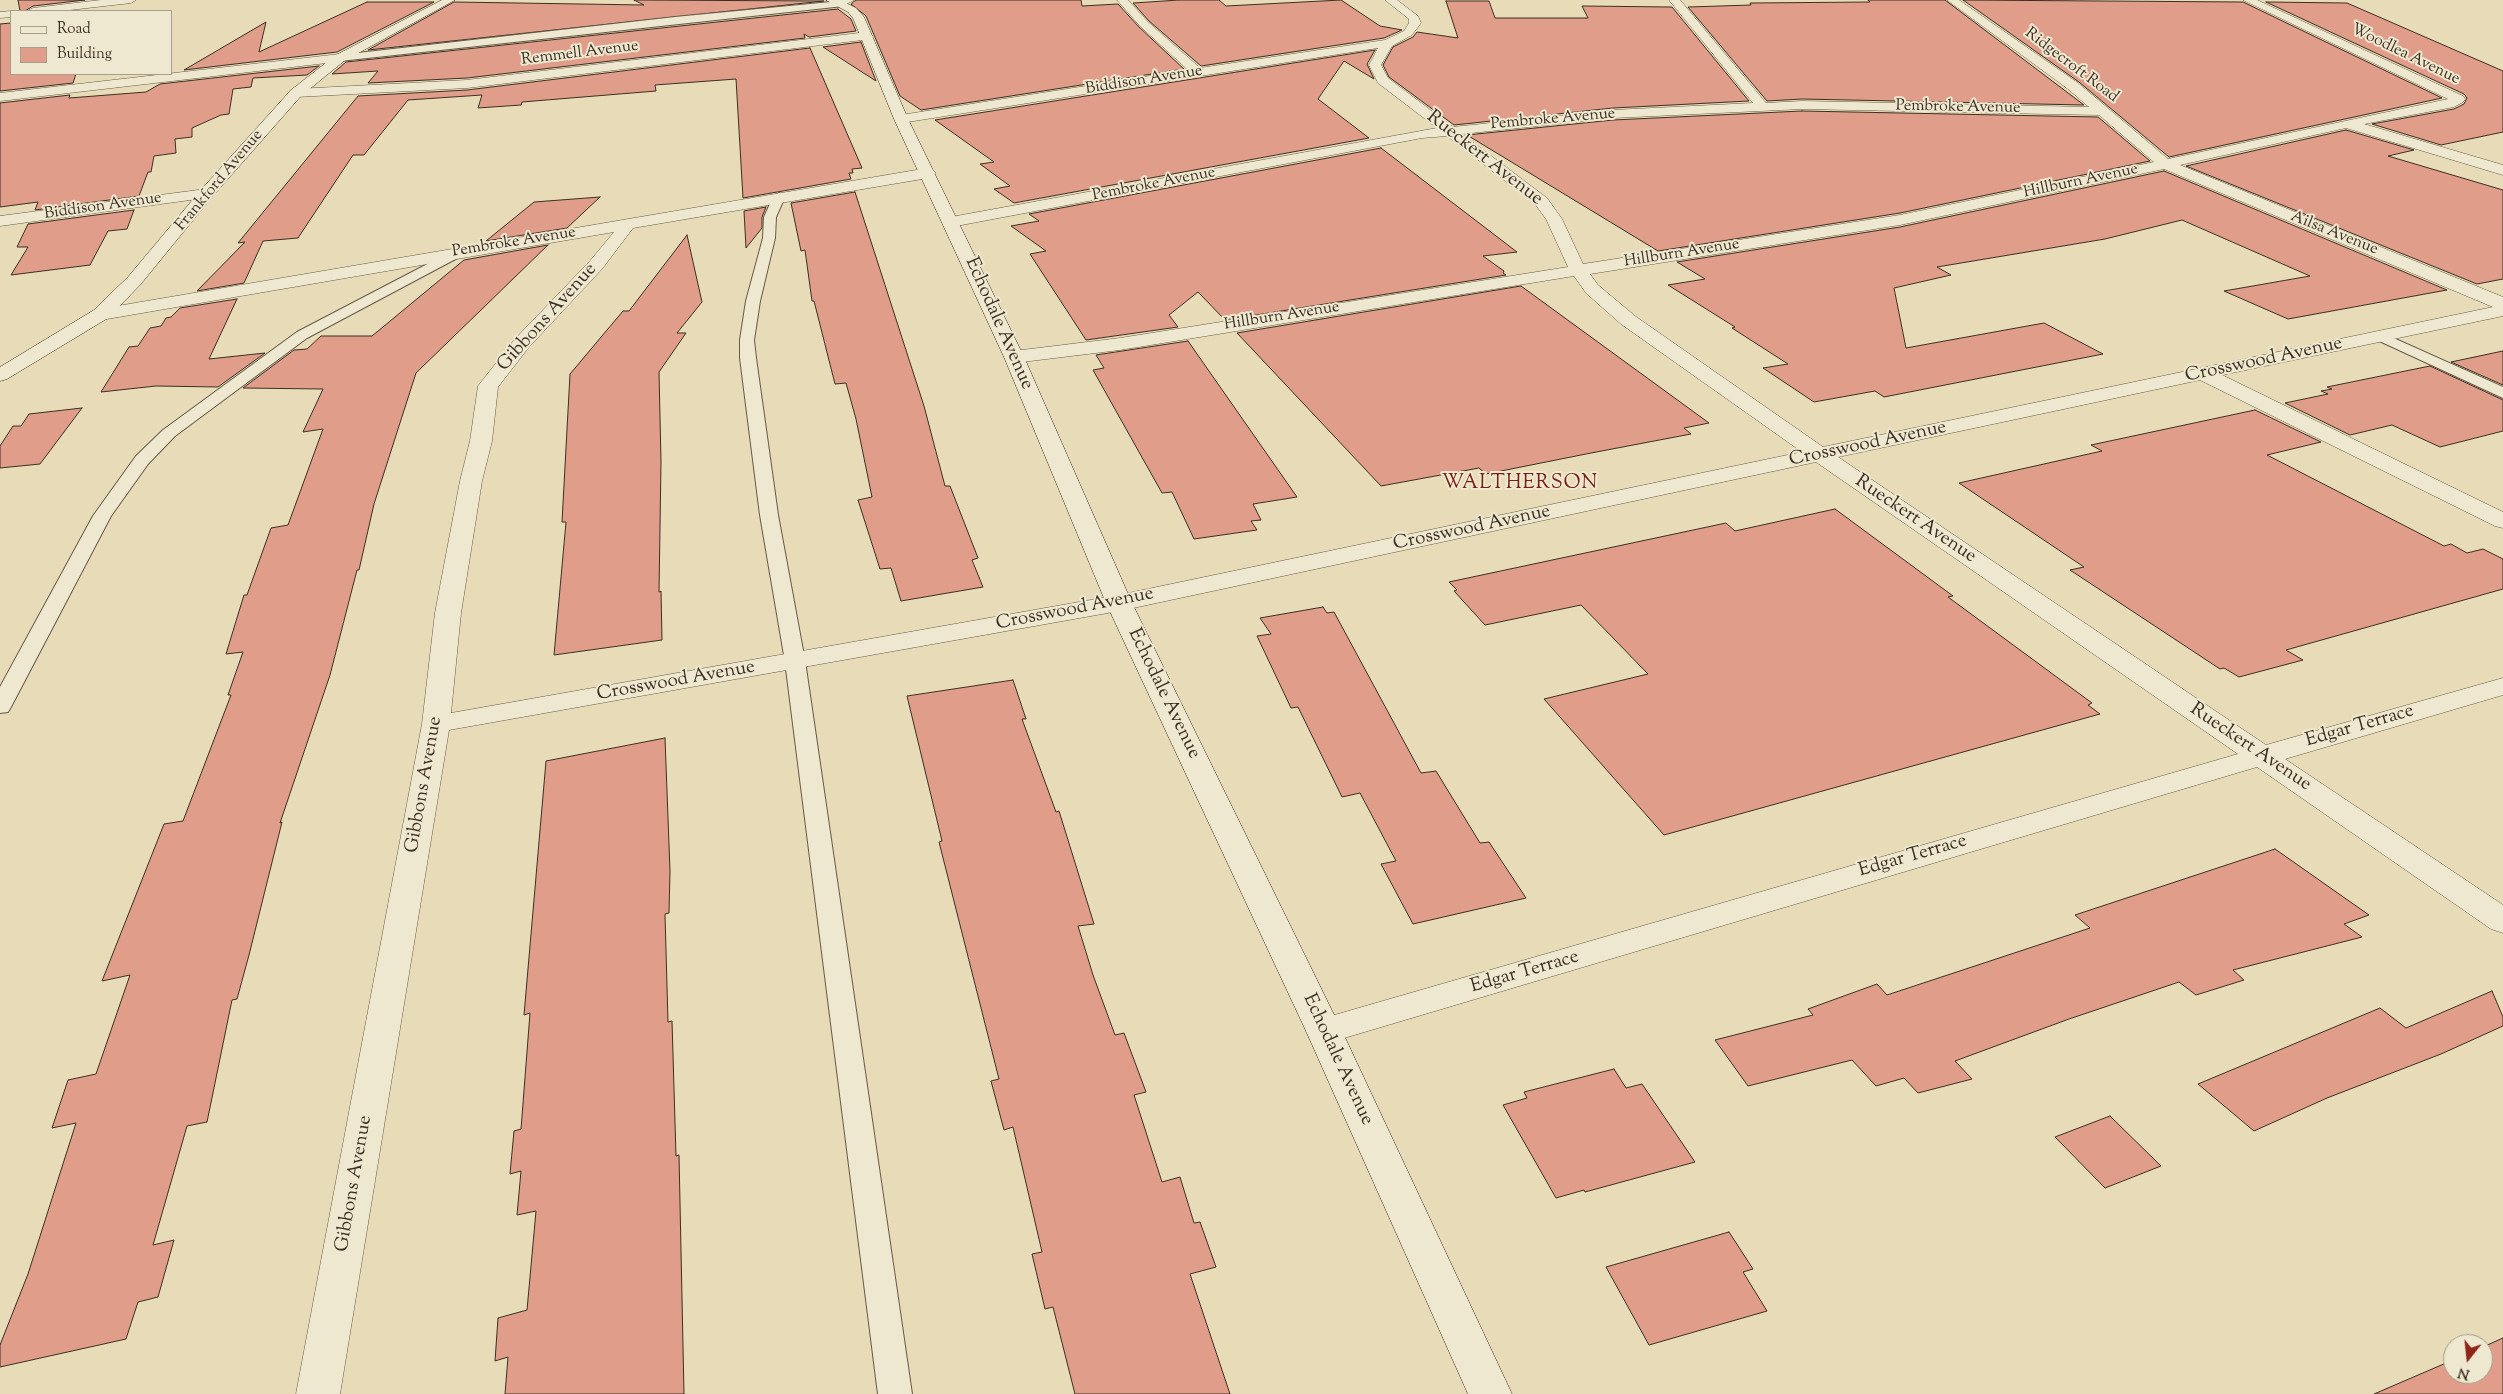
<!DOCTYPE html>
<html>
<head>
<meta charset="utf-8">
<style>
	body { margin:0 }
	#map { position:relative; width:2503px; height:1394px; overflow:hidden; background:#e7dcb7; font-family:"Sorts Mill Goudy",serif }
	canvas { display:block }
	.legend { position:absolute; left:10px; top:10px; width:162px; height:65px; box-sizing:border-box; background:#efe8d0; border:1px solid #a79e8b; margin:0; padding:6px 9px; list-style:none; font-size:15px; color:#3c2f23 }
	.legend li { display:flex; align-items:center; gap:10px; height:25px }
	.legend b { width:25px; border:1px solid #a79e8b }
	.north { position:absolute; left:2443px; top:1334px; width:50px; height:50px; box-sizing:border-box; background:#efe8d0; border:1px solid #a79e8b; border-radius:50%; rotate:196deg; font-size:14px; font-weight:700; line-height:20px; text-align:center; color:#3c2f23 }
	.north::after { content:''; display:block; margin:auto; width:18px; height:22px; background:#8f2418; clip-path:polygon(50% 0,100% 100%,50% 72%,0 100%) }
</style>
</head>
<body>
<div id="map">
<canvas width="2503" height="1394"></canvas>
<ul class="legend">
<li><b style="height:6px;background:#efe8d0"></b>Road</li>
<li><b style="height:14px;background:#df9d8a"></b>Building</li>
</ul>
<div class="north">N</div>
</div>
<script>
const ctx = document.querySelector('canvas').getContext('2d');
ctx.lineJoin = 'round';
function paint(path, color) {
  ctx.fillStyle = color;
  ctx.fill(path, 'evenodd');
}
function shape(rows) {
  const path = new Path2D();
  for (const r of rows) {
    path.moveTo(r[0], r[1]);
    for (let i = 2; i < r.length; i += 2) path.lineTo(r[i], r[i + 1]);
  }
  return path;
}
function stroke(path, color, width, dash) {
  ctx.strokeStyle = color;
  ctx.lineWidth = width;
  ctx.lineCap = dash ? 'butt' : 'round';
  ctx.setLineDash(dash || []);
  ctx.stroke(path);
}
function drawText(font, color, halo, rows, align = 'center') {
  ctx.font = font + ' "Sorts Mill Goudy",serif';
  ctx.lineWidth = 4;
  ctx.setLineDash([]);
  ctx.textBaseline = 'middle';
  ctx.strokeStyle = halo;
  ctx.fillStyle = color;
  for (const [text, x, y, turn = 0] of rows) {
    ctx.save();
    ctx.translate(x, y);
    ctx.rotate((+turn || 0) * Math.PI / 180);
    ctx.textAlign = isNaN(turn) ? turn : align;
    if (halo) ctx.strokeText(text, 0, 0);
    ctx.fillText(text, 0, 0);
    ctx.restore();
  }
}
const building = shape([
	[18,0,85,0,33,6,25,11,20,11,18,0],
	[634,0,824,1,368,50,454,2,644,5,634,0],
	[856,0,1081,0,1082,6,1118,4,1139,27,1184,69,921,110,900,96,866,16,851,4,856,0],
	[1179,0,1219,0,1226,6,1341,0,1380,26,1402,30,1384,38,1201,66,1149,21,1133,3,1179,0],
	[1868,0,1945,0,2084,105,1802,99,1767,101,1688,7,1751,5,1750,3,1870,2,1868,0],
	[1963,0,2243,2,2442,98,2169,157,2079,82,1963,0],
	[1446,1,1489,1,1495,18,1588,18,1582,6,1672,7,1749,101,1613,108,1454,125,1389,77,1383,65,1393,47,1413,37,1417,32,1458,38,1446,1],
	[367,2,434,2,337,52,184,70,266,22,259,52,367,2],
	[2266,2,2347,3,2503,71,2503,132,2441,145,2372,124,2454,109,2464,104,2467,98,2464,94,2266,2],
	[838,9,851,19,856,31,809,37,804,34,805,38,467,78,368,83,378,71,332,74,346,62,838,9],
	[11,23,11,74,76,74,73,83,0,91,0,24,11,23],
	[861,42,876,81,823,47,861,42],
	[810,48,862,168,852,169,853,173,849,173,851,179,743,198,736,79,655,85,656,91,522,102,521,105,478,108,482,95,408,100,364,155,353,155,298,238,263,241,244,283,197,291,245,242,238,243,358,96,467,90,810,48],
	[1375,50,1367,64,1374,79,1344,61,1318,99,1369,138,1014,203,994,189,1010,186,980,164,994,162,935,120,1375,50],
	[319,66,307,75,253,78,251,87,233,89,229,114,221,115,192,128,192,137,175,139,176,153,154,156,151,172,148,172,139,196,35,210,38,202,0,207,0,103,70,95,69,98,146,92,160,84,319,66],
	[1802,111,2098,117,2150,161,1900,213,1658,251,1467,135,1613,120,1802,111],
	[2346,130,2414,150,2388,156,2503,190,2503,279,2477,284,2186,166,2346,130],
	[1381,148,1517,252,1483,256,1504,271,1503,273,1506,275,1225,320,1198,292,1169,315,1178,327,1086,340,1030,254,1046,251,1011,226,1039,221,1029,214,1381,148],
	[2164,171,2447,290,2288,319,2224,291,2310,276,2182,220,2105,239,1937,267,1951,275,1894,288,1906,348,2044,323,2103,354,1884,397,1875,391,1814,402,1763,368,1788,364,1732,328,1735,327,1668,285,1705,279,1677,262,1900,227,2164,171],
	[855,192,924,406,945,486,950,486,978,558,972,560,983,587,901,601,891,568,880,569,858,500,872,497,856,419,846,383,835,384,814,301,812,301,805,250,801,251,791,203,855,192],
	[600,197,567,228,486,241,534,202,600,197],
	[766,207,762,217,762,228,746,248,744,211,766,207],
	[134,210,127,229,108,231,90,265,11,275,28,247,17,247,28,224,134,210],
	[687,235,702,302,677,333,686,333,659,372,661,462,659,592,661,591,662,640,554,655,566,522,562,522,570,374,623,311,629,311,687,235],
	[548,245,416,373,374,504,359,570,357,570,330,675,280,823,282,822,249,955,237,999,232,1000,207,1122,187,1126,153,1245,174,1240,158,1297,138,1302,126,1339,0,1367,0,1345,28,1274,76,1123,52,1128,68,1080,96,1074,130,975,102,981,164,824,183,821,231,695,228,695,243,652,226,654,244,595,247,595,271,528,288,525,323,429,303,432,323,389,243,388,294,350,307,349,321,336,372,336,464,260,548,245],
	[1521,286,1709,423,1684,428,1691,434,1591,453,1486,474,1479,468,1381,486,1237,333,1521,286],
	[237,299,209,359,265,353,218,387,156,386,101,392,129,347,138,346,150,328,161,326,166,318,171,317,180,308,237,299],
	[1188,341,1297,497,1253,504,1261,520,1251,521,1257,530,1194,539,1172,492,1162,493,1093,370,1104,368,1096,355,1188,341],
	[2503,351,2503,385,2451,362,2503,351],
	[2430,366,2503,400,2503,431,2440,447,2392,425,2350,435,2285,403,2328,394,2321,391,2332,389,2327,387,2430,366],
	[82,408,40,464,0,468,0,446,13,426,21,426,29,414,82,408],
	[2255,410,2321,442,2267,455,2444,546,2451,544,2467,553,2483,549,2503,559,2503,589,2286,650,2303,660,2239,677,2224,668,2220,669,2070,570,2084,567,1959,483,2102,451,2091,445,2255,410],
	[1835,509,1953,596,1948,597,2092,703,2088,705,2100,714,1664,835,1544,699,1648,674,1581,605,1485,625,1454,591,1457,590,1449,582,1726,523,1735,531,1835,509],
	[1323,607,1327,613,1334,612,1421,773,1436,771,1480,843,1489,842,1526,898,1413,924,1381,864,1396,861,1360,793,1342,797,1298,707,1291,708,1257,636,1271,634,1260,618,1323,607],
	[1013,680,1026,719,1022,719,1056,812,1059,811,1094,924,1078,926,1093,975,1115,1035,1124,1033,1146,1092,1134,1095,1162,1182,1180,1177,1194,1223,1200,1222,1216,1267,1190,1274,1230,1394,1075,1394,1053,1307,1045,1309,1032,1254,1042,1252,1013,1127,1004,1130,991,1081,999,1079,939,842,942,841,907,696,1013,680],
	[665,738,670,871,669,913,665,914,668,1022,672,1021,676,1156,679,1155,684,1394,505,1394,508,1357,495,1361,498,1318,527,1310,536,1211,517,1215,521,1171,510,1174,514,1131,521,1129,530,1013,524,1015,546,761,665,738],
	[2275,849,2369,915,2344,924,2362,937,2233,970,2244,980,2196,995,2179,982,2069,1019,1955,1061,1972,1079,1918,1093,1904,1078,1876,1086,1852,1060,1748,1086,1715,1040,1813,1015,1808,1009,1877,984,1887,995,2090,928,2075,915,2275,849],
	[2492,991,2503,1017,2503,1026,2441,1054,2327,1098,2254,1131,2198,1084,2380,1008,2406,1028,2492,991],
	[1614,1069,1626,1088,1642,1084,1695,1162,1585,1192,1584,1190,1556,1198,1503,1105,1527,1098,1524,1092,1614,1069],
	[2110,1116,2161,1166,2105,1188,2055,1137,2110,1116],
	[1729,1232,1753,1269,1743,1272,1767,1311,1649,1345,1606,1267,1729,1232],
	[2503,1338,2503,1394,2374,1394,2453,1360,2453,1374,2483,1374,2483,1347,2503,1338]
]);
const lane = shape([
	[841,1,845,4,844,6,340,61,335,58,340,55,675,17,841,1],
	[779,193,785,197,776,217,775,238,760,301,754,340,756,358,778,515,805,661,912,1394,878,1394,785,661,760,515,740,358,740,340,746,301,763,238,764,217,773,197,779,193],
	[460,247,467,251,465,254,307,338,175,436,148,464,111,516,11,707,8,712,0,713,0,687,93,516,136,456,163,430,297,332,460,247],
	[2380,332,2503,387,2503,398,2375,339,2373,336,2380,332]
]);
const street = shape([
	[101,0,136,0,131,3,61,11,27,11,33,8,101,0],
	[840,0,854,0,841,7,835,4,840,0],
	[1117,0,1128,0,1148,22,1200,68,1385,40,1404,31,1409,23,1409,19,1385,0,1397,0,1418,16,1421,23,1412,35,1392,46,1381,65,1388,78,1453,127,1613,110,1753,103,1669,0,1680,0,1766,103,1802,101,2089,107,2068,89,1947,0,1959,0,2078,83,2168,159,2448,99,2243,0,2257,0,2463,96,2465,99,2463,102,2454,107,2364,124,2503,165,2503,175,2346,128,2180,165,2503,297,2503,316,2222,375,2503,512,2503,528,2495,526,2200,380,1838,457,2266,745,2503,678,2503,695,2285,759,2503,905,2503,933,2491,929,2257,767,1324,1044,1311,1040,1306,1031,1311,1022,1324,1018,2238,754,1816,462,1119,611,449,730,340,1394,296,1394,422,724,435,613,460,481,470,441,478,386,515,339,590,261,614,232,101,320,94,318,92,314,94,310,928,168,933,170,936,173,933,176,928,178,633,228,602,269,529,347,498,387,492,441,482,481,461,613,451,713,1119,595,1802,452,1621,324,1586,293,1574,276,1120,350,1014,363,1007,361,1004,357,1007,353,1014,351,1120,338,1568,267,1546,219,1535,204,1447,136,1422,138,951,227,945,225,943,222,951,217,1437,128,1378,83,1369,65,1378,48,901,123,894,119,901,115,1188,70,1140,26,1117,0],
	[1802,109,2099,115,2154,162,1900,215,1583,264,1562,219,1547,198,1462,134,1613,118,1802,109],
	[2164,169,2493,307,1823,447,1635,316,1598,285,1590,274,1900,225,2164,169],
	[11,11,11,17,0,18,0,12,11,11,14,11,11,11],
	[867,32,873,36,871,39,467,88,296,97,289,93,296,89,467,80,867,32],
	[340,54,346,58,344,61,0,101,0,93,340,54],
	[206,189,214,194,212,197,0,226,0,216,206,189]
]);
const secondary = shape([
	[442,0,455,0,344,61,301,96,212,197,140,285,108,318,7,379,0,381,0,367,94,310,128,277,200,191,291,90,336,55,442,0],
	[826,0,840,0,856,8,864,17,908,119,1024,357,1132,603,1342,1031,1512,1394,1468,1394,1306,1031,1106,603,1004,357,894,119,853,18,848,12,826,0]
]);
const farStreetnames = [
	["Remmell Avenue",580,54,-7],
	["Woodlea Avenue",2405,55,26],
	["Ridgecroft Road",2071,66,37],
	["Biddison Avenue",1144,81,-9],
	["Pembroke Avenue",1958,108,1],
	["Pembroke Avenue",1553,120,-5],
	["Frankford Avenue",220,181,-50],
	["Hillburn Avenue",2081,182,-12],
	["Pembroke Avenue",1154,185,-11],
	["Biddison Avenue",103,207,-8],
	["Ailsa Avenue",2334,234,22],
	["Pembroke Avenue",514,243,-9],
	["Hillburn Avenue",1682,254,-9],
	["Hillburn Avenue",1282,317,-9]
];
const streetNames = [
	["Rueckert Avenue",1484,159,38],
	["Gibbons Avenue",548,318,-48],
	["Echodale Avenue",998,324,66],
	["Crosswood Avenue",2264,361,-12],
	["Crosswood Avenue",1868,445,-12],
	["Rueckert Avenue",1915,520,34],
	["Crosswood Avenue",1472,529,-12],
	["Crosswood Avenue",1075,610,-11],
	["Crosswood Avenue",676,682,-10],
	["Echodale Avenue",1163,694,64],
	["Edgar Terrace",2360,727,-16],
	["Rueckert Avenue",2250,748,34],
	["Gibbons Avenue",425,785,-80],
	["Edgar Terrace",1913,857,-16],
	["Edgar Terrace",1525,973,-16],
	["Echodale Avenue",1337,1060,65],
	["Gibbons Avenue",355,1184,-80]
];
const neighbourhoodNames = [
	["WALTHERSON",1520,485]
];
paint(building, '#df9d8a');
stroke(building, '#3c2f23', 1);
stroke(lane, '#675a48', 2);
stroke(street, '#675a48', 1);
stroke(secondary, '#3c2f23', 1);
paint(lane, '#efe8d0');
paint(street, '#efe8d0');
paint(secondary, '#efe8d0');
drawText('16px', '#3c2f23', '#efe8d0', farStreetnames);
drawText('19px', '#3c2f23', '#efe8d0', streetNames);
ctx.letterSpacing = '1px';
drawText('20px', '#7a1f14', '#efe8d0', neighbourhoodNames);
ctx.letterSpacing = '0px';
</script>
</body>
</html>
